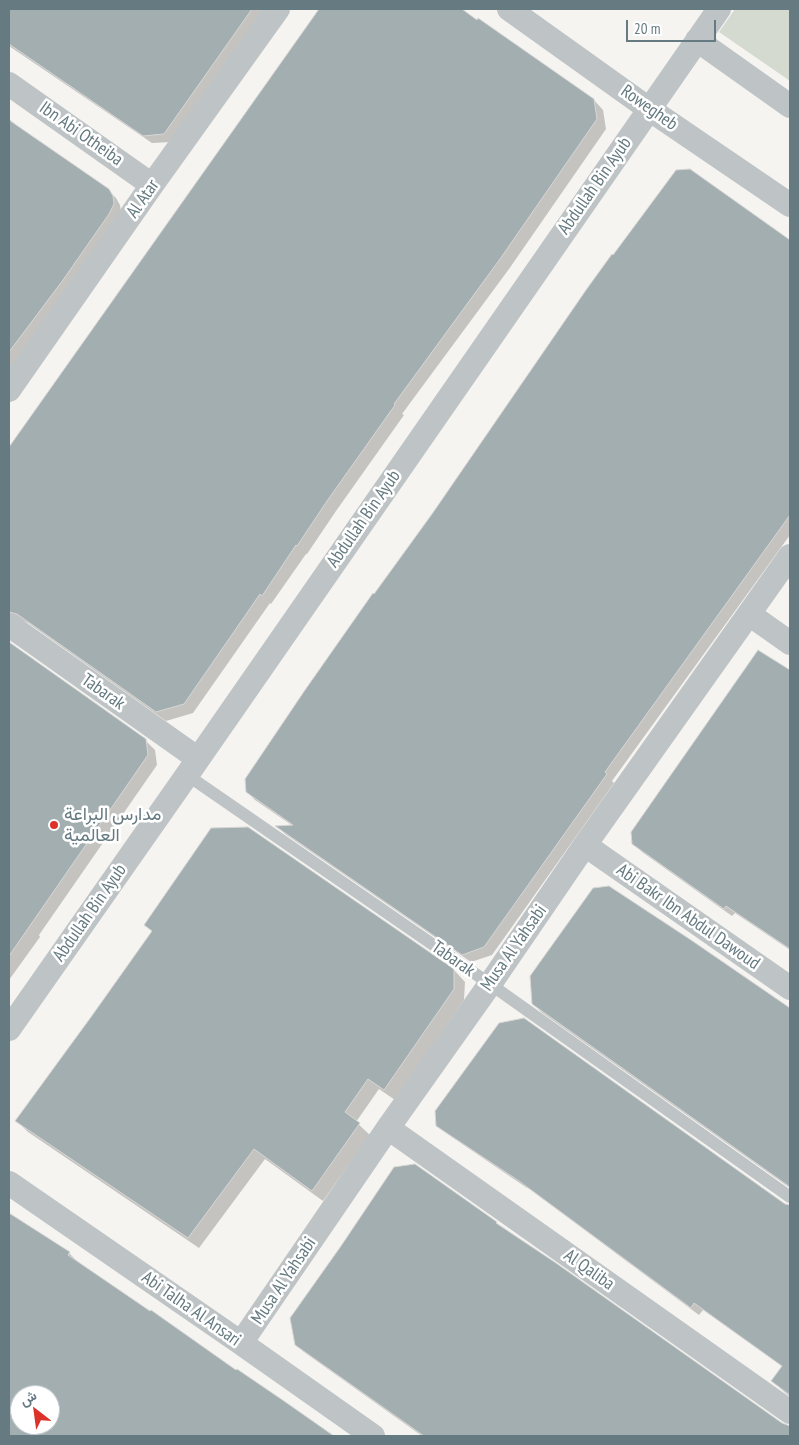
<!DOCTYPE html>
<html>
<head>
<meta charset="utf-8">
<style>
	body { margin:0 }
	#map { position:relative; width:799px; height:1445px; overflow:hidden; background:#f5f4f1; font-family:"PT Sans Narrow",Vazirmatn,sans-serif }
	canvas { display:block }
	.frame { position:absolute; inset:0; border:10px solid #657a81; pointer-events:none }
	.north { position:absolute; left:10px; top:1385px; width:50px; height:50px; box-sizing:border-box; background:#fff; border:1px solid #c1cacd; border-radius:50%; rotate:330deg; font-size:14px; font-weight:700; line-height:20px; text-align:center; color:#657a81 }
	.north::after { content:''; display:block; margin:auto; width:18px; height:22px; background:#dd3229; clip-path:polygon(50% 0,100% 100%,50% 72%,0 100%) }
	.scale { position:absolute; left:626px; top:20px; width:90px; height:22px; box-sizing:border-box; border:2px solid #657a81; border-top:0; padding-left:6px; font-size:15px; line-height:18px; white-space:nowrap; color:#657a81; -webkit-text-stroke:4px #fff; paint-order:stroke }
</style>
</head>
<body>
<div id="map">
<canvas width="799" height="1445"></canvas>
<div class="frame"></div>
<div class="north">ش</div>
<div class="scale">20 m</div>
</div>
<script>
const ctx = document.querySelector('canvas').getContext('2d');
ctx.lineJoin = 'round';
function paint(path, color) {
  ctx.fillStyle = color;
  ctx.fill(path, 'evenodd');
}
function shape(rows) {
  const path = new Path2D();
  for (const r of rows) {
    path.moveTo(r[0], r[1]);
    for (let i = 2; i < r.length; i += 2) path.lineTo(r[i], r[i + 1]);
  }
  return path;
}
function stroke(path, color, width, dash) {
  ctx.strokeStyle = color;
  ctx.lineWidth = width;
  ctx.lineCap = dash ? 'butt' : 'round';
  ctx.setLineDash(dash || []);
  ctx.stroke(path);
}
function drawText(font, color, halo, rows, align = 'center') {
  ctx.font = font + ' "PT Sans Narrow",Vazirmatn,sans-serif';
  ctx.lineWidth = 5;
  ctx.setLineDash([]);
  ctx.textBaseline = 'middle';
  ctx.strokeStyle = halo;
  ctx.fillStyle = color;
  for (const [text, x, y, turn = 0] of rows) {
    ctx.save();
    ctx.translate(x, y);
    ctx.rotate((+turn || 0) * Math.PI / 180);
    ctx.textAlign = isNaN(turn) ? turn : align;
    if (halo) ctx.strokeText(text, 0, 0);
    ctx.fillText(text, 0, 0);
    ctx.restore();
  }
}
const green = shape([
	[735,9,790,9,790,81,719,32]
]);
const shadow = shape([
	[9,9,265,9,172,142,152,143,9,46],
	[320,9,460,9,594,100,603,110,606,129,509,269,402,414,404,415,336,511,307,554,306,554,271,604,270,603,193,713,166,721,28,623,21,620,9,625,9,449],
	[9,119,30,136,108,190,116,198,120,205,121,212,9,371],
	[689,170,790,241,790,535,612,781,614,783,492,955,471,962,285,834,278,827,293,826,255,800,247,792,375,595,614,257],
	[9,643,145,740,155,750,157,765,39,935,40,937,9,980],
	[759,651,790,672,790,950,735,913,732,916,642,852,633,844],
	[145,925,454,970,465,982,464,1000,395,1100,379,1089,356,1122,370,1135,323,1201,265,1159,199,1248,28,1132,17,1121,153,932],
	[690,941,790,1009,790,1188,541,1012,533,1003],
	[438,1125,790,1205,790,1397,772,1381,783,1367,703,1310,699,1315,528,1188,527,1188,446,1133],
	[9,1215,69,1253,80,1264,236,1372,283,1402,332,1436,9,1436],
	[20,1395,50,1395,50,1425,20,1425],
	[496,1223,783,1425,790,1432,790,1436,422,1436,304,1352,296,1344]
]);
const building = shape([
	[9,9,252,9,164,134,143,136,9,44,9,9],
	[319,9,462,9,477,20,478,18,594,99,597,119,500,259,394,404,395,405,327,501,297,546,296,545,262,596,260,594,184,704,156,712,17,614,9,612,9,447,319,9],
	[9,120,109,189,113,196,114,204,109,214,63,280,9,352,9,120],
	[690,169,790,240,790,515,605,772,607,774,484,947,462,955,275,826,293,825,246,792,245,779,305,690,373,593,374,594,432,514,586,290,612,254,613,255,676,170,690,169],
	[9,642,146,739,148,755,9,956,9,642],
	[758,650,790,670,790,949,726,906,724,909,632,844,631,832,758,650],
	[248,827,454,969,454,989,384,1090,368,1079,345,1112,360,1123,312,1191,254,1149,188,1238,15,1121,91,1017,152,931,144,925,211,828,248,827],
	[609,886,691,940,790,1008,790,1187,532,1004,530,976,593,888,609,886],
	[524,1018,785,1204,790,1205,790,1395,771,1381,782,1366,694,1303,691,1308,519,1181,436,1126,435,1111,499,1023,524,1018],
	[415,1164,497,1222,496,1223,556,1263,782,1423,790,1426,790,1436,424,1436,295,1345,290,1318,341,1246,394,1167,415,1164],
	[9,1213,70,1252,68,1255,150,1311,151,1310,236,1370,237,1369,284,1401,334,1436,9,1436,9,1213],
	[20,1395,50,1395,50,1425,20,1425,20,1395]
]);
const lane = shape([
	[187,775,490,984,790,1197]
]);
const street = shape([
	[509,9,649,109,790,205],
	[697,40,790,106],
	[9,84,152,185],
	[9,390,152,185,278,9],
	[749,614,790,643],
	[9,625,197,758],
	[585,845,790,988],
	[9,1029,187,775,719,9],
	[388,1128,790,1412],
	[9,1183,241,1343,373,1436],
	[241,1343,388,1128,490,984,585,845,790,556]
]);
const markers = [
	[54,825,5,"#dd3229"]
];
const streetNames = [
	["Rowegheb",649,108,35],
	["Ibn Abi Otheiba",81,134,35],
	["Abdullah Bin Ayub",595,186,-55],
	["Al Atar",143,199,-55],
	["Abdullah Bin Ayub",364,519,-55],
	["Tabarak",103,692,35],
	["Abdullah Bin Ayub",90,913,-55],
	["Abi Bakr Ibn Abdul Dawoud",688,917,35],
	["Musa Al Yahsabi",514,948,-55],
	["Tabarak",453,959,35],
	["Al Qaliba",589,1270,35],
	["Musa Al Yahsabi",284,1281,-56],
	["Abi Talha Al Ansari",191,1309,35]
];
const poiNames = [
	["مدارس البراعة",64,815],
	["العالمية",64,836]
];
paint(green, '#d5dad0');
paint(shadow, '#0003');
paint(building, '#a3aeb1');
stroke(building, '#d6d6d4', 1);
stroke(lane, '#bec3c5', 12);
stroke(street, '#bec3c5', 24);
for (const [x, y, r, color] of markers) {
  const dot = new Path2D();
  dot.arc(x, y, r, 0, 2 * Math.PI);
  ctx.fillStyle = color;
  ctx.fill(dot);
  stroke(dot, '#fff', 2);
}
drawText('18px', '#657a81', '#fff', streetNames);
drawText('18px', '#657a81', '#fff', poiNames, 'left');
</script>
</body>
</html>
